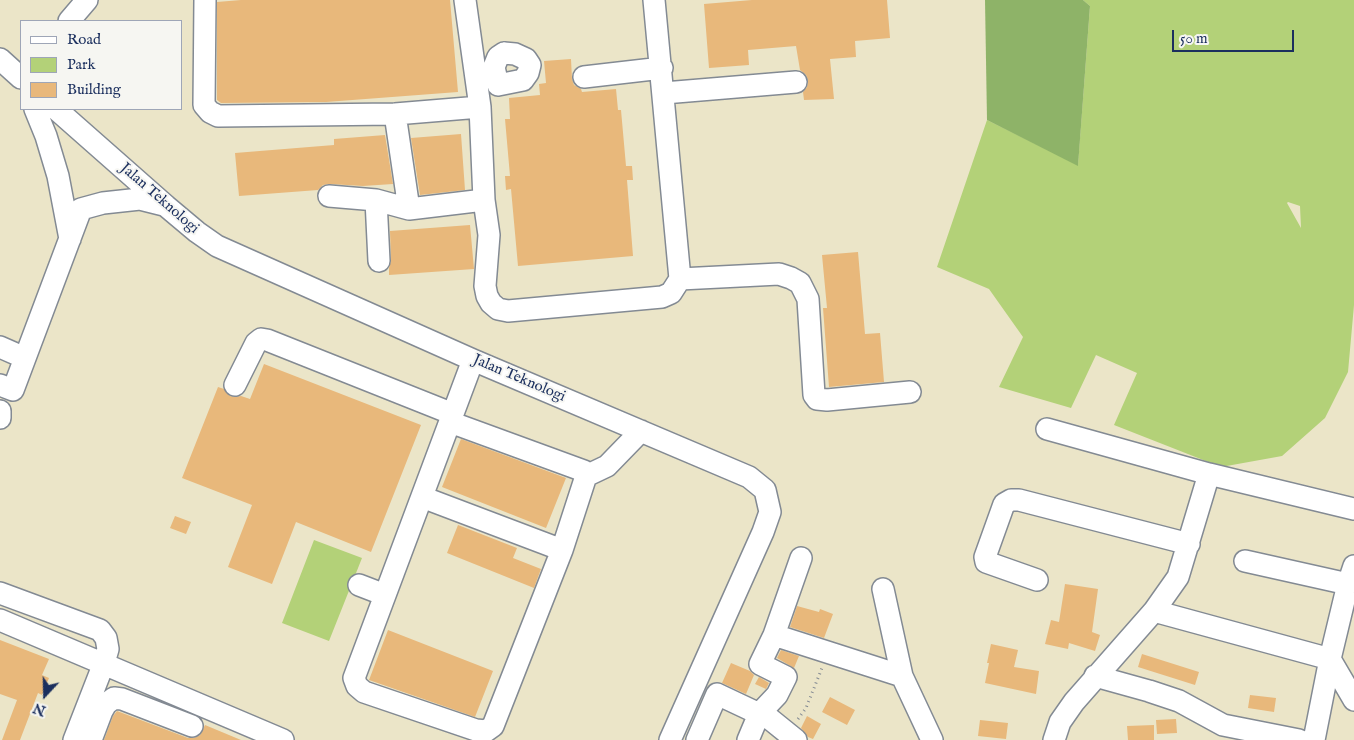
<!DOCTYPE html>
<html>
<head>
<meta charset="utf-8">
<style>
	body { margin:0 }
	#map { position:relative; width:1354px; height:740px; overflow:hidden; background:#ebe5c8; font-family:"IM FELL English",serif }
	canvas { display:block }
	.legend { position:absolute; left:20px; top:20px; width:162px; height:90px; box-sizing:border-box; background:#f6f6f2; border:1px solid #9ea6b7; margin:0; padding:6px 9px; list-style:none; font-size:15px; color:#1b2f5e }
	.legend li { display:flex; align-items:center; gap:10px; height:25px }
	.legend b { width:25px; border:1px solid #9ea6b7 }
	.north { position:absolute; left:20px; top:670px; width:50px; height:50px; -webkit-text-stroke:4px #f6f6f2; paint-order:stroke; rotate:201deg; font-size:14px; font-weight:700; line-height:20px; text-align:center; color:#1b2f5e }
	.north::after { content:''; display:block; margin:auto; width:18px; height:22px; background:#1b2f5e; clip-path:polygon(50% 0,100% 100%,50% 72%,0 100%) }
	.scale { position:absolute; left:1172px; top:30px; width:122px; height:22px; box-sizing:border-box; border:2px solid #1b2f5e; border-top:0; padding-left:6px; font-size:15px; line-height:18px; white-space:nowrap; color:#1b2f5e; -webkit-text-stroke:4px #f6f6f2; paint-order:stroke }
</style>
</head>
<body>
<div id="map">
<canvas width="1354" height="740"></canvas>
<ul class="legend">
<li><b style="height:6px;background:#fff"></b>Road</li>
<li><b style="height:14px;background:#b3d178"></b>Park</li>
<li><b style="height:14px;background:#e8b87b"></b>Building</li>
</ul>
<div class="north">N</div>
<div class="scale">50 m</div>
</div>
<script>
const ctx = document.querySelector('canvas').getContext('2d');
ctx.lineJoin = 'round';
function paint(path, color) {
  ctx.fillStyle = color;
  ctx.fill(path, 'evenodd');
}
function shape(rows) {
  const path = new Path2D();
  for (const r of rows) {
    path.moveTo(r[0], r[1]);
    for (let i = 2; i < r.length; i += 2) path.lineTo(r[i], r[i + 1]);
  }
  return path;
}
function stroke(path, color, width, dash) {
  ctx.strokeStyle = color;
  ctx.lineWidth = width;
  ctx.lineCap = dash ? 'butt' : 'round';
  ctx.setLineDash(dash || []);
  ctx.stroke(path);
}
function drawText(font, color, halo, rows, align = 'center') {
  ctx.font = font + ' "IM FELL English",serif';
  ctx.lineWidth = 4;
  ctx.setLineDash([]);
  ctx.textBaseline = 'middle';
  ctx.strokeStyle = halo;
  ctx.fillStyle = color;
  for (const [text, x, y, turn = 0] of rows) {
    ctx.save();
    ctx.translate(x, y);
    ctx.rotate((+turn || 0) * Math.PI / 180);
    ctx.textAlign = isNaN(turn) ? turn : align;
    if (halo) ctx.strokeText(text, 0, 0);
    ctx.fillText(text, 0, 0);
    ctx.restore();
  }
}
const green = shape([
	[1083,0,1354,0,1354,305,1348,372,1325,418,1282,456,1221,467,1114,425,1137,373,1096,355,1071,408,999,387,1023,337,989,289,937,267,987,120,1078,165,1090,6],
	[1288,202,1300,206,1301,228,1287,203],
	[314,540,362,558,329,641,282,623]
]);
const forest = shape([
	[985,0,1083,0,1090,6,1078,166,987,120]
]);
const building = shape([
	[241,0,450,0,458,92,326,102,221,103,217,100,217,2],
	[752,0,887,0,890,38,855,41,856,57,830,59,834,99,804,100,803,92,807,87,808,80,806,75,800,70,796,46,748,50,749,65,709,68,704,4],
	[571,59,572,79,574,85,581,89,582,92,616,89,618,110,621,110,626,166,632,166,633,180,627,180,633,256,518,266,511,189,506,190,505,176,510,176,505,119,510,119,509,98,540,95,539,84,546,83,544,61],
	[461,134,465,190,420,195,411,138],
	[385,135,393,184,363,186,330,184,323,185,318,190,239,196,235,153,334,145,334,139],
	[470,225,474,269,389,275,389,268,391,260,390,231],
	[858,252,865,334,880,333,884,382,829,387,823,308,827,308,822,255],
	[264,364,421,425,371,552,296,522,272,584,228,567,252,505,182,478,218,387,224,389,230,396,235,397,241,396,250,399],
	[461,439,566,478,546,528,442,487],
	[175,516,191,522,186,534,170,528],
	[458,525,517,548,513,558,541,569,534,588,447,553],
	[1065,584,1098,589,1092,632,1100,635,1095,651,1069,643,1068,649,1045,644,1051,620,1059,622],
	[797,606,819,612,820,609,833,614,824,638,790,627],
	[388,630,493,671,475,717,369,680],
	[0,640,49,659,42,675,49,678,42,695,38,693,20,740,2,740,17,700,0,694],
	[991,644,1018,650,1014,667,1039,671,1036,694,985,683,989,663,987,663],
	[781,650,799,656,794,668,777,658],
	[1142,654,1199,672,1195,685,1138,667],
	[731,663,750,671,754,675,746,694,722,683],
	[759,677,769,683,766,689,755,684],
	[1250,695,1276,698,1274,712,1248,708],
	[830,697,855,710,847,725,822,712],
	[117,711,188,738,194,738,200,735,205,725,241,740,104,740,113,716],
	[807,716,821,724,813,739,808,737,801,728],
	[1176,719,1177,733,1157,734,1156,720],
	[980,720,1008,723,1006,739,978,736],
	[1154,725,1154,740,1128,740,1127,726]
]);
const path = shape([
	[798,719,806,708,822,668]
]);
const minor = shape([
	[205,0,204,105,210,112,218,116,395,114,480,107],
	[465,0,480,107,484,200,489,235,485,286,487,296,491,303,498,309,508,311,662,297,671,293,680,279,779,274,791,278,800,283,808,299,814,395,817,399,827,400,910,392],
	[654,0,680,279],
	[69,21,87,0],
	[504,53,515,54,526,59,530,65,528,73,523,80,498,85,494,67,498,57,504,53],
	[0,59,21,78],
	[584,77,662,68],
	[664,93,796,82],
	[35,109,46,136,58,176,70,239],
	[56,109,166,206,197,232,217,246,473,360,749,477,765,490,770,512,763,532,670,740],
	[395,114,409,209,484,200],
	[329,196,376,200,409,209],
	[376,200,379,261],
	[0,347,25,358],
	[0,385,13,390,81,209,103,203,140,199,164,205],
	[235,385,256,343,261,339,267,340,453,414],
	[0,411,0,418],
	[450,422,584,471,586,476,562,550,493,726,486,731,476,730,364,692,357,686,354,678,473,360],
	[1047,429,1209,474,1354,509],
	[586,476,607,466,641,431],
	[422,497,562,550],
	[1245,561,1348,584],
	[1354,566,1348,584,1330,659,1354,700],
	[1037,580,986,562,985,557,1004,504,1011,500,1019,500,1189,544],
	[359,585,385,595],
	[883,589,902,676,932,740],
	[0,593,100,630,106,638,108,649,104,663,74,740],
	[1154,611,1330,659,1314,740],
	[0,620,283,740],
	[774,635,801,558],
	[1095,676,1149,691,1179,701,1223,725,1299,740],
	[91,740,102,711,106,704,114,698,122,699,192,726],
	[697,740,717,694,770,719,796,740],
	[748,740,759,714,777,695,786,677,760,664,774,635,902,676],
	[1054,740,1060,722,1074,702,1154,611,1178,577,1209,474]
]);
const streetNames = [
	["Jalan Teknologi",159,199,41],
	["Jalan Teknologi",519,379,23]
];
paint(green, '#b3d178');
paint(forest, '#8eb368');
paint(building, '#e8b87b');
stroke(minor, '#838a93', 24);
stroke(path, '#838a93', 3, [1, 4]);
stroke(minor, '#fff', 21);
drawText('15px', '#1b2f5e', '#f6f6f2', streetNames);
</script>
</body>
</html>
